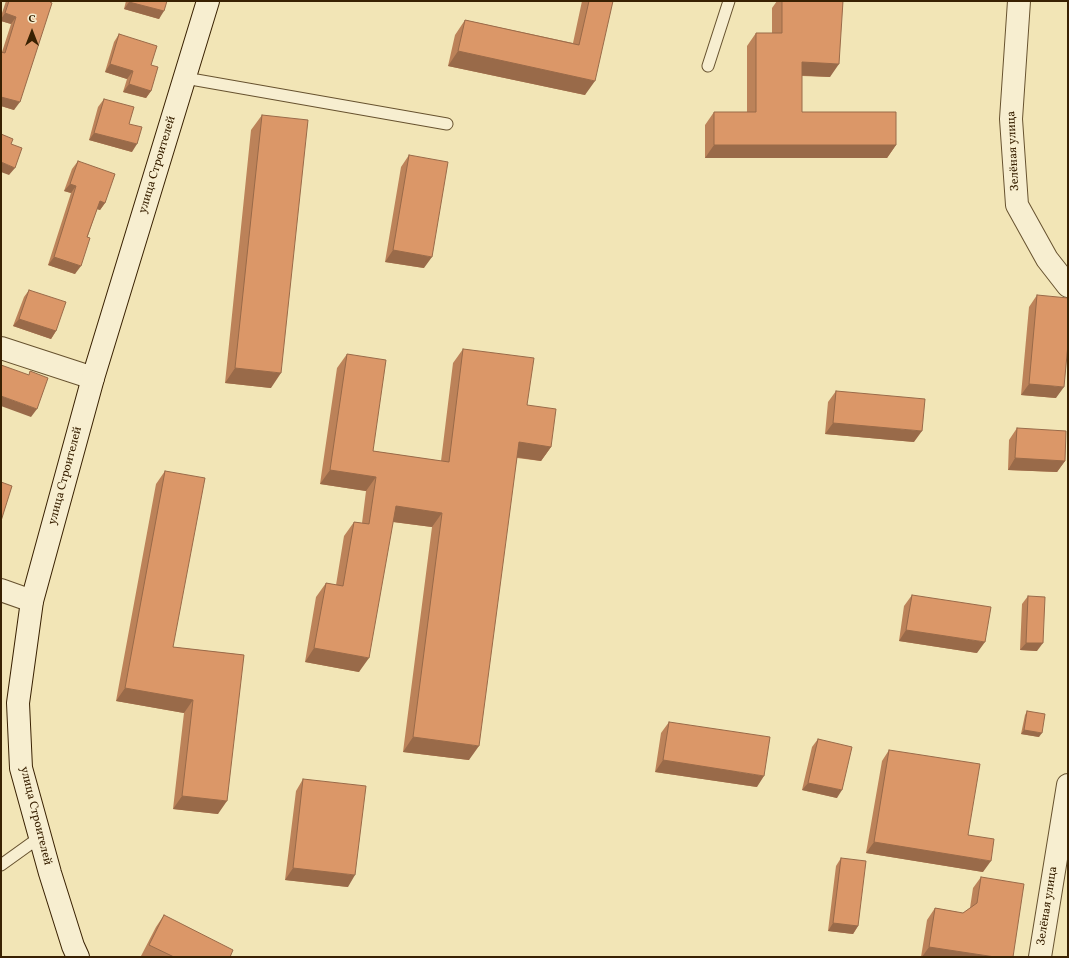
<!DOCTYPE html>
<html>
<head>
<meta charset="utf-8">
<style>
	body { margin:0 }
	#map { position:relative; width:1069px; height:958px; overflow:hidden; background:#f2e5b6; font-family:Vollkorn,serif }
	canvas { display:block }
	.frame { position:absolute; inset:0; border:2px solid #392102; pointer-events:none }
	.north { position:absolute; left:12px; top:12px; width:40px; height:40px; -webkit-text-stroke:3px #f7eed0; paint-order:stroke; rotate:0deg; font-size:11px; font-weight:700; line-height:16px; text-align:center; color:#392102 }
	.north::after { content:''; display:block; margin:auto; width:14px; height:18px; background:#392102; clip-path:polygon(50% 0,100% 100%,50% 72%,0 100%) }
</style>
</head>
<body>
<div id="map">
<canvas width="1069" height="958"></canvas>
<div class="frame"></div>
<div class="north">С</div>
</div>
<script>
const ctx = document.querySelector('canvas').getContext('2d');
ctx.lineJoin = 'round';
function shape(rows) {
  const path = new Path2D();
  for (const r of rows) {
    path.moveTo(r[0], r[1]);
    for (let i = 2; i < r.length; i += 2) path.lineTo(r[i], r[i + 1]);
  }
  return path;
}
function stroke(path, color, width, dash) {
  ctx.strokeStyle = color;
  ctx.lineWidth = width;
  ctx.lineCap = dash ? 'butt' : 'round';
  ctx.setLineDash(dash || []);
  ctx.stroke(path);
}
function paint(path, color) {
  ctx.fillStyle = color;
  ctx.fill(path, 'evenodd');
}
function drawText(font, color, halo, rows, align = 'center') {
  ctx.font = font + ' Vollkorn,serif';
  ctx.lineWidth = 3.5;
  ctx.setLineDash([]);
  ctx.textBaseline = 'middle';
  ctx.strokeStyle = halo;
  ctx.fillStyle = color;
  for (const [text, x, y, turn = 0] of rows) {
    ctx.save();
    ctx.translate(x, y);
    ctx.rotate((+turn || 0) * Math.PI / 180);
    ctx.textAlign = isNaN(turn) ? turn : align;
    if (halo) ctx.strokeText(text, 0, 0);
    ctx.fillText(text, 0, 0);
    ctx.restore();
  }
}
const lane = shape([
	[708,66,729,1],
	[185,78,447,124],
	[1,865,40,837]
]);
const street = shape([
	[1019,1,1011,119,1017,205,1047,259,1068,286],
	[1,348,93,378],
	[1,590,32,601],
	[1040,957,1068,785]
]);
const secondary = shape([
	[78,957,73,946,50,873,21,768,18,703,32,601,93,378,208,1]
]);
const wall = shape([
	[6,1,51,1,14,110,1,106,1,52,2,52,11,24,1,21,1,16],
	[126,1,167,1,159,19,124,9],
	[582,1,613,1,585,95,448,66,455,35,465,20,573,43],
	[777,1,843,1,830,77,802,76,802,112,896,145,887,158,705,158,705,125,714,112,747,112,747,46,756,33,772,33,772,8],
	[119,34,151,65,151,91,146,98,123,92,127,79,105,72,114,42],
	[104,99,129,124,132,152,89,140,98,107],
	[262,115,271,388,225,383,251,130],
	[409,155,424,268,385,262,401,167],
	[78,161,105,203,100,210,97,209,75,274,48,265,71,193,64,191,72,169],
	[29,290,56,331,51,339,13,326,24,297],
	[1037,295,1056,398,1021,395,1029,307],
	[463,349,527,405,551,447,541,461,517,458,469,760,403,752,432,527,393,522,359,672,305,662,316,597,326,583,336,585,344,536,354,522,362,523,366,491,320,484,337,368,347,354,373,451,441,461,453,363],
	[836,391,914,442,825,434,828,402],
	[1017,428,1065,461,1057,472,1008,470,1009,440],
	[165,471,173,647,244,655,218,814,173,809,184,713,116,701,156,484],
	[912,595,977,653,899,641,904,606],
	[1028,596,1037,651,1020,650,1022,604],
	[1027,711,1039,737,1021,734,1025,715],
	[669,722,757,787,655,772,661,733],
	[818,739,837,798,802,790,812,747],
	[889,750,968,835,983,872,866,853,882,761],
	[303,779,348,887,285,880,296,791],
	[841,858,858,926,853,934,828,931,836,866],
	[981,877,1013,957,921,957,927,920,935,908,963,913,970,908,973,888],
	[164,915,230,957,143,957,141,956,156,927]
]);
const shadedWall = shape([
	[129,2,164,11,159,19,124,9],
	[5,13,16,17,11,24,1,21,1,19],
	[458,51,595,81,585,95,448,66],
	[802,62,839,64,830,77,793,75],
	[110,64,133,71,127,79,105,72],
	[129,84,151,91,146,98,123,92],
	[1,97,20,102,14,110,1,106],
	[94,133,137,144,132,152,89,140],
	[714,145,896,145,887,158,705,158],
	[1,162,15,168,9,175,1,172],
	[70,184,76,186,71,193,64,191],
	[100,201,105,203,100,210,94,208],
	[393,250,432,257,424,268,385,262],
	[54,257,81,266,75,274,48,265],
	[19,319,56,331,51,339,13,326],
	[235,368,281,373,271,388,225,383],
	[1029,384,1064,387,1056,398,1021,395],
	[1,396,37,409,31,417,1,406],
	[833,423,922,431,914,442,825,434],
	[519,442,551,447,541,461,509,456],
	[1015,458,1065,461,1057,472,1008,470],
	[330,470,376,477,366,491,320,484],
	[396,506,442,513,432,527,386,521],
	[906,630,985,642,977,653,899,641],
	[1026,643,1043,643,1037,651,1020,650],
	[314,648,369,658,359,672,305,662],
	[125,688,193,700,184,713,116,701],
	[1024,730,1042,733,1039,737,1021,734],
	[413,737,479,746,469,760,403,752],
	[663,760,764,776,757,787,655,772],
	[808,783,842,790,837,798,802,790],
	[182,796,227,801,218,814,173,809],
	[874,842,991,861,983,872,866,853],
	[293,868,355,875,348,887,285,880],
	[833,923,858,926,853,934,828,931],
	[929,947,995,957,922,957]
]);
const building = shape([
	[9,1,51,1,50,2,52,3,20,102,1,97,1,52,5,53,16,17,5,13,9,1],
	[130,1,167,1,164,11,129,2,130,1],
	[589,1,613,1,595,81,458,51,465,20,579,45,589,1],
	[782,1,843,1,839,64,802,62,802,112,896,112,896,145,714,145,714,112,756,112,756,33,782,33,782,1],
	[119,34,157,46,151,65,158,67,151,91,129,84,133,71,110,64,119,34],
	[104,99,134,107,129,124,142,127,137,144,94,133,104,99],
	[262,115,308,120,281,373,235,368,262,115],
	[1,134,13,139,11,144,22,148,15,168,1,162,1,134],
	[409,155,448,162,432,257,393,250,409,155],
	[78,161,115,174,105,203,100,201,87,237,90,238,81,266,54,257,76,186,70,184,78,161],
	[29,290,66,302,56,331,19,319,29,290],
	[1037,295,1068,298,1068,344,1064,387,1029,384,1037,295],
	[463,349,534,358,527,405,556,409,551,447,519,442,479,746,413,737,442,513,396,506,369,658,314,648,326,583,343,586,354,522,369,524,376,477,330,470,347,354,386,360,373,451,449,462,463,349],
	[1,365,29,375,30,371,48,378,37,409,1,396,1,365],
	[836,391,925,399,922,431,833,423,836,391],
	[1017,428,1066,431,1065,461,1015,458,1017,428],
	[165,471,205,478,173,647,244,655,227,801,182,796,193,700,125,688,165,471],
	[1,482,12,486,1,521,1,482],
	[912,595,991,607,985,642,906,630,912,595],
	[1028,596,1045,597,1043,643,1026,643,1028,596],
	[1027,711,1045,714,1042,733,1024,730,1027,711],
	[669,722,770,737,764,776,663,760,669,722],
	[818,739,852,747,842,790,808,783,818,739],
	[889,750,980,764,968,835,994,839,991,861,874,842,889,750],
	[303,779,366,786,355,875,293,868,303,779],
	[841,858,866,861,858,926,833,923,841,858],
	[981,877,1024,884,1013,957,995,957,929,947,935,908,963,913,977,903,981,877],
	[164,915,233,950,230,957,174,957,149,945,164,915]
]);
const streetNames = [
	["Зелёная улица",1014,151,-93],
	["улица Строителей",158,165,-73],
	["улица Строителей",66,476,-75],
	["улица Строителей",35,816,76],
	["Зелёная улица",1048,906,-81]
];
stroke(lane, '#67522f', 13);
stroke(street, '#67522f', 24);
stroke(secondary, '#392102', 24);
stroke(lane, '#f7eed0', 11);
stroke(street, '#f7eed0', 22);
stroke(secondary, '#f7eed0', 22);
paint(wall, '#bc8259');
paint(shadedWall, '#996a49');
paint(building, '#db9768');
stroke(building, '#996a49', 1);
drawText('12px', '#392102', '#f7eed0', streetNames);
</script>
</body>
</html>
